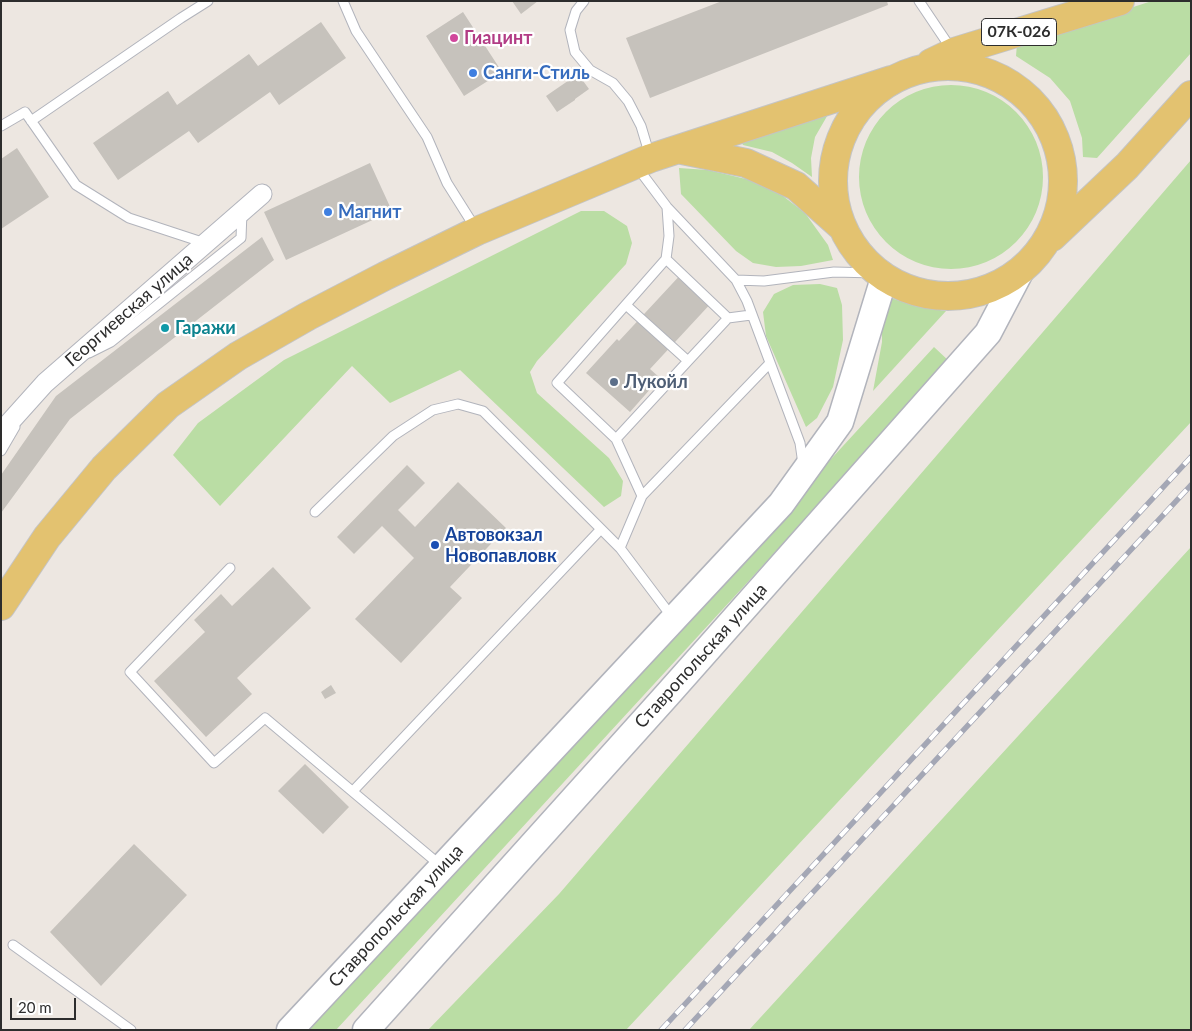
<!DOCTYPE html>
<html>
<head>
<meta charset="utf-8">
<style>
	body { margin:0 }
	#map { position:relative; width:1192px; height:1031px; overflow:hidden; background:#ede7e1; font-family:Lato,sans-serif }
	canvas { display:block }
	.frame { position:absolute; inset:0; border:2px solid #2d2d2d; pointer-events:none }
	.scale { position:absolute; left:10px; top:998px; width:66px; height:22px; box-sizing:border-box; border:2px solid #2d2d2d; border-top:0; padding-left:6px; font-size:15px; line-height:18px; white-space:nowrap; color:#2d2d2d; -webkit-text-stroke:4px #fff; paint-order:stroke }
</style>
</head>
<body>
<div id="map">
<canvas width="1192" height="1031"></canvas>
<div class="frame"></div>
<div class="scale">20 m</div>
</div>
<script>
const ctx = document.querySelector('canvas').getContext('2d');
ctx.lineJoin = 'round';
function paint(path, color) {
  ctx.fillStyle = color;
  ctx.fill(path, 'evenodd');
}
function shape(rows) {
  const path = new Path2D();
  for (const r of rows) {
    if (r.length === 3) {
      path.moveTo(r[0] + r[2], r[1]);
      path.arc(r[0], r[1], r[2], 0, 2 * Math.PI);
      continue;
    }
    path.moveTo(r[0], r[1]);
    for (let i = 2; i < r.length; i += 2) path.lineTo(r[i], r[i + 1]);
  }
  return path;
}
function stroke(path, color, width, dash) {
  ctx.strokeStyle = color;
  ctx.lineWidth = width;
  ctx.lineCap = dash ? 'butt' : 'round';
  ctx.setLineDash(dash || []);
  ctx.stroke(path);
}
function drawText(font, color, halo, rows, align = 'center') {
  ctx.font = font + ' Lato,sans-serif';
  ctx.lineWidth = 4.5;
  ctx.setLineDash([]);
  ctx.textBaseline = 'middle';
  ctx.strokeStyle = halo;
  ctx.fillStyle = color;
  for (const [text, x, y, turn = 0] of rows) {
    ctx.save();
    ctx.translate(x, y);
    ctx.rotate((+turn || 0) * Math.PI / 180);
    ctx.textAlign = isNaN(turn) ? turn : align;
    if (halo) ctx.strokeText(text, 0, 0);
    ctx.fillText(text, 0, 0);
    ctx.restore();
  }
}
const green = shape([
	[1152,1,1191,1,1191,53,1097,158,1083,157,1082,138,1070,101,1050,78,1016,56,1017,44],
	[951,177,92],
	[830,111,815,137,811,158,812,177,792,163,772,152,743,145,739,138],
	[1191,160,1191,422,626,1030,428,1030,559,894],
	[679,168,708,170,746,179,779,193,805,213,828,245,833,260,801,266,776,267,753,263,736,251,681,194],
	[581,211,604,211,627,226,632,243,626,264,537,361,530,372,537,393,609,458,623,481,621,496,604,507,460,370,390,403,352,366,220,506,173,455,198,423,284,360],
	[820,284,837,288,842,305,843,340,833,387,817,418,806,427,766,336,763,312,774,294,793,285],
	[882,295,915,306,946,311,873,391,882,342],
	[934,347,950,362,336,1030,306,1030],
	[1191,547,1191,1030,749,1030]
]);
const building = shape([
	[512,1,538,1,521,14],
	[722,1,887,1,888,5,650,98,626,38],
	[463,12,502,72,464,96,426,36],
	[321,22,346,58,279,105,270,92,198,143,189,131,118,180,93,143,168,91,177,105,249,54,258,66],
	[578,74,589,89,575,99,575,100,557,112,546,96],
	[17,148,49,197,1,229,1,159],
	[370,163,392,211,286,260,264,212],
	[262,237,274,260,70,419,1,513,1,475,56,396],
	[684,271,714,300,650,369,660,378,630,412,586,373,617,339,619,341],
	[407,465,425,483,398,510,415,527,458,482,506,528,450,587,462,598,401,663,355,619,414,558,382,526,354,554,337,537],
	[273,567,311,608,237,678,252,694,206,737,154,681,205,632,194,620,221,594,232,606],
	[331,685,336,693,325,699,321,692],
	[305,764,349,807,323,834,278,791],
	[134,844,187,895,101,986,50,932]
]);
const lane = shape([
	[343,1,356,31,427,137,447,183,476,229],
	[584,1,576,11,570,30,575,52,590,70,613,83,628,101,641,126,650,156],
	[919,1,952,50],
	[31,121,181,18,208,1],
	[1,126,25,112,76,185,129,218,205,243],
	[637,167,667,207,736,280,747,301,800,443,803,464],
	[666,259,728,318,751,315],
	[736,280,764,281,834,272,876,273],
	[626,305,688,361,728,318],
	[89,353,111,342,241,238,242,212],
	[616,439,688,361],
	[1,451,15,427],
	[642,496,770,363],
	[315,512,393,436,433,410,458,404,483,411,620,548,672,617],
	[620,548,642,496,616,439,557,383,666,259,669,236,667,207],
	[230,568,130,672,214,763,265,718,440,865],
	[353,791,601,529],
	[13,945,131,1030]
]);
const street = shape([
	[1,432,45,383,262,194]
]);
const secondary = shape([
	[290,1030,781,504,840,422,884,278],
	[366,1030,668,694,988,333,1020,272]
]);
const primary = shape([
	[931,63,954,52,1120,1],
	[948,181,115],
	[682,150,746,163,796,186,841,226],
	[1052,237,1127,166,1191,95],
	[1,606,47,537,104,468,168,405,238,356,308,316,385,276,477,231,651,158,891,80]
]);
const rail = shape([
	[661,1030,1191,457],
	[685,1030,1191,485]
]);
const markers = [
	[454,38,5,"#d1479c"],
	[473,73,5,"#3f7fe0"],
	[328,212,5,"#3f7fe0"],
	[165,328,5,"#0f9aa8"],
	[614,382,5,"#5c6f8a"],
	[435,545,5,"#1a4fb4"]
];
const shields = [
	[1019,32,75]
];
const shieldNames = [
	["07К-026",1019,32]
];
const hotelNames = [
	["Гиацинт",464,38]
];
const shopNames = [
	["Санги-Стиль",483,73],
	["Магнит",338,212]
];
const streetNames = [
	["Георгиевская улица",129,310,-41],
	["Ставропольская улица",701,656,-48],
	["Ставропольская улица",396,916,-47]
];
const cultureNames = [
	["Гаражи",175,328]
];
const serviceNames = [
	["Лукойл",624,382]
];
const transitNames = [
	["Автовокзал",445,535],
	["Новопавловк",445,556]
];
paint(green, '#badda4');
paint(building, '#c6c2bc');
stroke(lane, '#b2b4bc', 11);
stroke(street, '#b2b4bc', 21);
stroke(secondary, '#b2b4bc', 29);
stroke(primary, '#c4c4c4', 30);
stroke(lane, '#fff', 9);
stroke(street, '#fff', 19);
stroke(secondary, '#fff', 26);
stroke(primary, '#e3c270', 28);
stroke(rail, '#a4a7b5', 5.5);
stroke(rail, '#fff', 4, [11]);
for (const [x, y, r, color] of markers) {
  const dot = new Path2D();
  dot.arc(x, y, r, 0, 2 * Math.PI);
  ctx.fillStyle = color;
  ctx.fill(dot);
  stroke(dot, '#fff', 2);
}
for (const [x, y, w] of shields) {
  const box = new Path2D();
  box.roundRect(x - w / 2, y - 13.5, w, 27, 4);
  ctx.fillStyle = '#fff';
  ctx.fill(box);
  stroke(box, '#2d2d2d', 1);
}
drawText('bold 16px', '#2d2d2d', null, shieldNames);
drawText('bold 18px', '#b23c85', '#fff', hotelNames, 'left');
drawText('bold 18px', '#366cbe', '#fff', shopNames, 'left');
drawText('18px', '#2d2d2d', '#fff', streetNames);
drawText('bold 18px', '#0d838f', '#fff', cultureNames, 'left');
drawText('bold 18px', '#4e5e75', '#fff', serviceNames, 'left');
drawText('bold 18px', '#164399', '#fff', transitNames, 'left');
</script>
</body>
</html>
